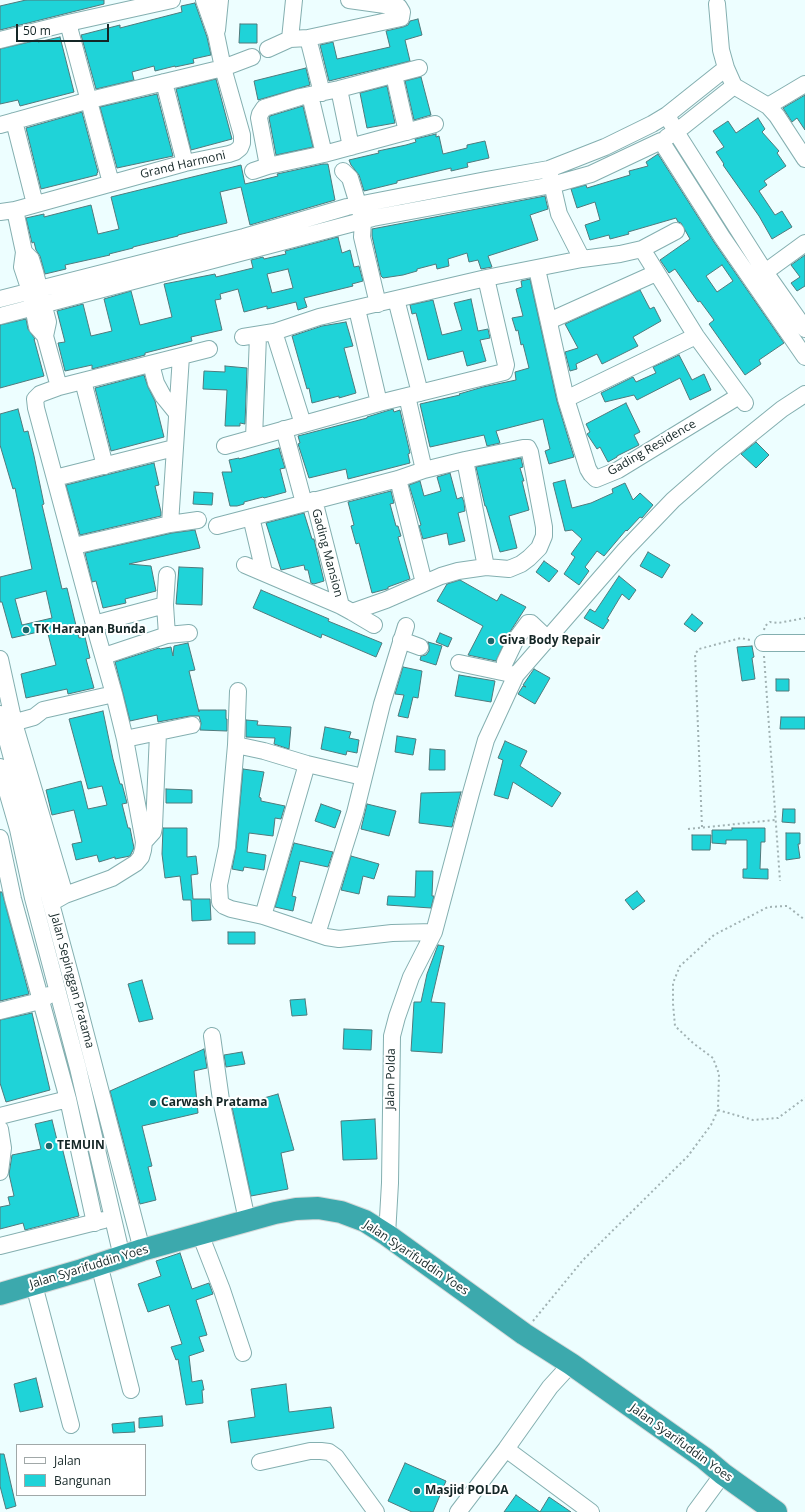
<!DOCTYPE html>
<html>
<head>
<meta charset="utf-8">
<style>
	body { margin:0 }
	#map { position:relative; width:805px; height:1512px; overflow:hidden; background:#edfeff; font-family:"Open Sans",sans-serif }
	canvas { display:block }
	.legend { position:absolute; left:16px; top:1444px; width:130px; height:52px; box-sizing:border-box; background:#fff; border:1px solid #a1a8a8; margin:0; padding:5px 7px; list-style:none; font-size:12px; color:#142626 }
	.legend li { display:flex; align-items:center; gap:8px; height:20px }
	.legend b { width:20px; border:1px solid #a1a8a8 }
	.scale { position:absolute; left:16px; top:24px; width:93px; height:18px; box-sizing:border-box; border:2px solid #142626; border-top:0; padding-left:5px; font-size:12px; line-height:14px; white-space:nowrap; color:#142626; -webkit-text-stroke:3px #fff; paint-order:stroke }
</style>
</head>
<body>
<div id="map">
<canvas width="805" height="1512"></canvas>
<ul class="legend">
<li><b style="height:5px;background:#fff"></b>Jalan</li>
<li><b style="height:11px;background:#1fd3d8"></b>Bangunan</li>
</ul>
<div class="scale">50 m</div>
</div>
<script>
const ctx = document.querySelector('canvas').getContext('2d');
ctx.lineJoin = 'round';
function paint(path, color) {
  ctx.fillStyle = color;
  ctx.fill(path, 'evenodd');
}
function shape(rows) {
  const path = new Path2D();
  for (const r of rows) {
    path.moveTo(r[0], r[1]);
    for (let i = 2; i < r.length; i += 2) path.lineTo(r[i], r[i + 1]);
  }
  return path;
}
function stroke(path, color, width, dash) {
  ctx.strokeStyle = color;
  ctx.lineWidth = width;
  ctx.lineCap = dash ? 'butt' : 'round';
  ctx.setLineDash(dash || []);
  ctx.stroke(path);
}
function drawText(font, color, halo, rows, align = 'center') {
  ctx.font = font + ' "Open Sans",sans-serif';
  ctx.lineWidth = 4;
  ctx.setLineDash([]);
  ctx.textBaseline = 'middle';
  ctx.strokeStyle = halo;
  ctx.fillStyle = color;
  for (const [text, x, y, turn = 0] of rows) {
    ctx.save();
    ctx.translate(x, y);
    ctx.rotate((+turn || 0) * Math.PI / 180);
    ctx.textAlign = isNaN(turn) ? turn : align;
    if (halo) ctx.strokeText(text, 0, 0);
    ctx.fillText(text, 0, 0);
    ctx.restore();
  }
}
const building = shape([
	[26,0,104,0,104,4,0,30,0,6,26,0],
	[195,3,207,37,211,55,193,59,194,63,175,67,175,66,155,71,154,66,132,72,134,80,96,89,81,35,120,25,120,28,182,12,181,6,195,3],
	[418,19,422,35,405,40,410,61,329,81,320,45,333,42,337,59,390,47,386,31,403,27,408,25,410,21,418,19],
	[240,24,257,24,257,43,239,43,240,24],
	[60,37,74,92,20,106,18,100,0,104,0,49,38,40,38,42,60,37],
	[306,68,310,85,258,100,254,81,306,68],
	[421,77,431,115,414,120,405,81,421,77],
	[216,79,232,139,191,150,176,89,216,79],
	[387,86,395,123,367,128,360,93,387,86],
	[157,94,173,156,117,168,100,107,157,94],
	[805,95,805,130,797,118,792,122,783,108,805,95],
	[303,106,313,147,276,155,269,118,270,116,303,106],
	[82,112,98,172,97,173,97,175,41,189,26,128,82,112],
	[758,118,765,129,762,132,779,151,777,153,786,166,764,181,767,185,759,191,775,215,782,211,792,227,772,239,759,216,723,165,724,164,716,152,724,147,713,131,728,121,736,133,758,118],
	[436,134,436,137,439,136,443,154,467,148,467,145,485,141,489,158,467,163,468,167,451,171,451,168,397,181,397,183,364,191,359,175,351,165,349,160,379,153,378,151,406,145,416,142,415,139,436,134],
	[658,154,714,242,784,343,759,360,761,364,745,375,709,324,714,320,700,301,698,302,675,269,669,273,660,260,690,239,681,223,678,222,676,218,628,232,629,234,610,239,609,235,590,240,585,225,600,220,595,202,577,208,571,189,586,185,587,188,630,175,629,171,648,166,646,162,658,154],
	[722,265,733,281,717,292,706,276,722,265],
	[323,164,328,164,335,200,250,225,241,187,220,192,227,223,178,235,178,236,133,247,133,248,109,254,110,255,65,265,66,269,45,274,40,256,36,250,34,242,32,243,26,218,44,214,44,217,91,205,98,234,119,229,111,197,241,165,245,184,278,176,277,174,323,164],
	[545,196,548,209,530,215,538,240,488,256,492,267,481,269,478,260,469,262,467,253,448,259,449,266,437,269,436,264,417,269,417,271,403,275,383,278,381,276,372,236,372,229,545,196],
	[338,237,342,253,350,250,354,267,359,266,363,281,352,284,353,286,304,298,307,307,298,310,296,302,267,309,267,306,244,312,238,289,220,294,221,299,215,300,222,330,191,337,192,341,145,353,145,355,92,369,92,365,65,371,58,343,65,342,57,311,83,304,91,336,112,331,104,299,131,291,140,325,172,317,164,284,215,274,216,277,253,268,251,260,263,257,264,259,286,254,285,251,338,237],
	[288,269,293,288,272,293,267,274,288,269],
	[805,255,805,286,797,291,791,283,800,277,791,265,805,255],
	[530,279,557,401,574,457,549,464,545,451,550,449,543,419,496,431,500,443,487,446,484,435,430,447,420,404,460,395,459,394,483,387,516,380,515,372,529,368,523,344,521,345,518,330,516,331,512,318,523,316,516,289,522,287,521,281,530,279],
	[640,290,650,309,654,307,661,321,633,337,638,346,602,364,597,354,576,364,577,369,570,371,565,352,578,348,565,324,640,290],
	[471,299,478,331,488,329,490,338,480,340,486,361,467,366,463,351,428,360,416,313,412,314,410,305,433,300,442,335,462,330,454,303,471,299],
	[26,319,28,329,35,339,34,339,44,376,0,388,0,325,26,319],
	[346,322,353,346,344,348,356,393,339,398,339,396,312,403,309,388,307,389,292,336,322,326,346,322],
	[679,355,692,380,704,374,711,390,690,400,680,378,637,400,634,395,605,402,601,393,633,377,636,382,656,373,653,367,679,355],
	[225,366,247,368,245,424,240,423,240,426,225,426,227,390,203,389,204,371,225,372,225,366],
	[144,375,148,387,155,401,164,437,111,451,95,388,144,375],
	[626,403,640,432,634,435,639,445,617,456,617,457,608,462,600,447,597,449,587,434,590,432,586,424,626,403],
	[18,409,24,432,28,431,34,456,44,504,42,505,62,589,67,588,79,638,85,637,90,658,86,659,94,688,68,694,67,689,26,698,21,674,56,665,47,630,12,638,2,602,0,602,0,577,32,569,15,488,13,489,0,445,0,414,18,409],
	[46,591,52,618,22,625,15,599,46,591],
	[393,409,394,412,400,410,410,453,408,454,410,463,348,479,346,469,309,478,298,444,300,443,298,436,367,418,367,417,393,409],
	[756,442,769,455,756,468,741,454,756,442],
	[279,448,285,468,280,469,286,492,264,498,263,497,244,502,244,504,237,506,230,506,222,472,232,472,229,460,239,458,239,459,279,448],
	[521,458,523,467,520,468,524,481,522,481,529,510,509,516,517,548,500,552,486,506,485,506,476,467,521,458],
	[154,463,159,485,155,486,161,512,161,516,80,535,66,485,154,463],
	[450,473,457,499,462,497,464,502,465,511,458,513,465,541,449,545,447,533,423,539,419,526,421,525,409,485,420,481,424,496,441,491,437,477,450,473],
	[565,480,572,508,591,503,613,493,612,489,625,483,633,500,640,493,653,505,642,518,640,517,627,531,626,530,604,556,597,551,585,567,589,571,579,585,564,574,575,557,571,554,582,539,572,530,565,531,553,483,565,480],
	[391,491,394,503,390,504,396,526,398,526,401,536,398,537,410,579,388,587,388,589,387,589,372,593,359,543,356,544,351,526,354,525,348,502,391,491],
	[194,492,213,493,212,505,193,504,194,492],
	[304,513,312,539,314,539,324,581,314,584,311,583,308,570,305,570,304,565,281,570,266,523,304,513],
	[195,530,200,548,129,564,151,566,156,591,125,599,126,603,103,608,96,581,92,582,85,553,172,533,195,530],
	[648,552,670,565,662,578,640,566,648,552],
	[544,561,558,571,549,582,536,572,544,561],
	[179,567,203,568,202,605,176,604,179,567],
	[619,576,636,590,629,600,622,594,607,619,609,620,603,629,584,618,590,609,595,612,619,576],
	[460,580,497,601,501,594,526,607,508,635,496,661,468,655,483,626,437,601,447,584,460,580],
	[261,590,329,619,328,621,382,643,376,657,322,634,321,638,253,608,261,590],
	[692,614,703,623,695,632,684,624,692,614],
	[440,633,452,638,448,647,436,642,440,633],
	[428,642,442,646,436,665,420,660,421,656,426,655,429,651,429,646,428,642],
	[188,643,195,670,189,671,199,712,199,710,226,710,226,719,227,719,227,731,200,730,201,723,199,716,190,716,158,722,157,715,130,721,115,662,159,648,160,649,171,647,173,656,174,646,188,643],
	[752,646,754,657,752,658,755,679,742,681,737,647,752,646],
	[403,667,422,671,418,698,413,697,408,718,398,716,404,695,395,694,403,667],
	[534,669,550,678,535,704,518,694,523,686,526,687,523,685,534,669],
	[459,675,495,681,491,702,455,696,459,675],
	[776,679,789,679,789,691,776,691,776,679],
	[103,711,113,759,120,784,122,784,127,803,122,804,128,828,130,828,134,848,130,856,115,859,115,857,99,862,97,855,76,860,72,844,82,842,74,810,52,815,46,790,81,781,88,809,107,805,102,786,88,789,69,719,103,711],
	[781,717,805,717,805,729,780,729,781,717],
	[246,720,258,721,257,725,291,727,289,749,274,744,275,738,246,737,246,720],
	[325,727,351,732,349,738,359,740,357,753,347,751,346,755,321,749,325,727],
	[397,736,416,739,413,755,395,752,397,736],
	[505,741,527,751,520,766,561,793,552,807,513,782,508,799,494,795,503,760,498,758,505,741],
	[430,749,445,750,445,770,429,770,430,749],
	[243,769,264,772,259,797,261,798,261,801,285,806,281,819,275,818,273,836,249,833,247,852,266,855,264,870,244,867,243,871,232,869,236,848,243,769],
	[166,789,192,790,192,803,166,803,166,789],
	[461,792,452,827,419,823,421,793,461,792],
	[321,804,341,811,335,828,315,821,321,804],
	[367,804,396,811,389,836,361,829,367,804],
	[783,809,795,809,795,823,782,822,783,809],
	[163,828,187,828,187,857,196,856,198,874,191,875,193,899,210,899,211,920,192,921,191,900,183,900,180,876,165,878,162,854,163,828],
	[732,828,765,828,765,842,761,842,760,869,768,869,768,879,743,878,743,869,747,869,747,840,726,840,726,844,712,843,712,830,732,830,732,828],
	[786,833,800,833,800,844,798,844,800,858,786,860,786,833],
	[692,835,711,835,710,850,692,850,692,835],
	[294,843,333,852,328,867,300,861,292,896,296,897,293,911,275,907,294,843],
	[351,856,379,864,374,879,363,876,359,894,341,890,351,856],
	[416,871,433,871,432,896,434,896,431,908,387,905,388,896,415,897,416,871],
	[637,891,645,901,633,910,625,900,637,891],
	[0,892,2,892,29,994,0,1001,0,892],
	[228,932,255,932,255,944,228,944,228,932],
	[438,945,444,946,431,1002,445,1003,442,1053,411,1051,414,1002,421,1002,427,974,438,945],
	[142,980,153,1019,139,1022,128,984,142,980],
	[305,999,307,1015,292,1016,290,1000,305,999],
	[32,1013,50,1090,6,1102,0,1083,0,1020,32,1013],
	[344,1029,372,1030,371,1050,343,1049,344,1029],
	[204,1049,207,1068,194,1071,198,1113,142,1126,152,1166,148,1167,156,1200,140,1204,110,1091,204,1049],
	[242,1052,245,1064,226,1067,224,1055,242,1052],
	[278,1094,294,1150,281,1153,288,1189,251,1196,232,1107,278,1094],
	[375,1119,377,1159,343,1160,341,1121,375,1119],
	[52,1120,59,1148,62,1147,79,1216,25,1230,23,1223,0,1229,0,1207,10,1205,8,1197,14,1196,9,1174,12,1155,41,1149,35,1124,52,1120],
	[180,1253,192,1289,209,1283,213,1294,196,1300,207,1335,199,1337,204,1351,189,1356,192,1382,202,1380,204,1390,202,1390,203,1403,186,1405,178,1359,176,1360,171,1347,182,1344,169,1305,148,1312,138,1284,161,1276,156,1261,180,1253],
	[36,1378,43,1407,20,1412,14,1384,36,1378],
	[286,1384,289,1412,331,1407,334,1428,231,1443,228,1421,255,1417,251,1389,286,1384],
	[162,1416,163,1426,139,1428,139,1418,162,1416],
	[134,1422,135,1432,113,1433,112,1424,134,1422],
	[0,1454,4,1454,16,1506,6,1509,0,1486,0,1454],
	[405,1463,446,1481,433,1512,412,1512,388,1501,405,1463],
	[516,1495,540,1512,549,1497,571,1512,504,1512,516,1495]
]);
const path = shape([
	[764,630,765,626,770,622,778,623,805,618],
	[764,656,780,881],
	[702,827,695,654,699,649,741,638,750,640],
	[688,829,775,820],
	[718,1110,753,1120,778,1118,805,1098],
	[533,1321,583,1260,688,1156,711,1125,718,1110,719,1074,713,1058,693,1043,675,1026,673,1004,673,983,680,966,714,935,768,907,787,906,805,920]
]);
const minor = shape([
	[717,4,721,50,726,68,734,86,768,106,777,116,805,159],
	[68,23,111,183],
	[217,30,220,0],
	[308,38,322,93],
	[290,39,294,0],
	[0,40,68,23,172,0],
	[268,49,290,39,308,38,401,18,402,12,399,7,349,0],
	[419,68,339,89,300,97,264,108,260,114,259,118,268,166,324,154,435,124],
	[394,75,407,132],
	[164,82,185,163],
	[339,89,351,147],
	[310,95,324,154],
	[768,106,805,84],
	[667,115,676,132,765,272,805,329],
	[14,121,35,204],
	[0,125,90,100,223,68,252,57],
	[667,137,676,132,734,86],
	[253,171,268,166],
	[343,171,350,178,358,204,363,221,362,237,378,304],
	[550,175,559,214,582,259],
	[15,210,24,252,22,267,30,291,37,327,45,336],
	[0,212,15,210,185,163,229,154,235,152,240,148,242,143,242,135,223,68,216,34,204,0],
	[642,249,676,231],
	[24,252,31,259,35,272,48,322,45,336,59,387],
	[537,269,566,399,588,469,591,474,596,479,618,470,739,396],
	[757,278,805,243],
	[0,299,244,237,347,207,486,180,549,169,605,147,652,124,667,115,726,68],
	[396,299,420,393],
	[357,309,379,403],
	[0,316,373,218,552,185,591,174,661,141,722,237,805,357],
	[549,321,656,273],
	[274,332,303,424],
	[243,337,274,332,319,317,486,278,582,259,620,254,642,249,696,336,745,403],
	[151,364,156,383,163,396,176,412],
	[83,381,105,466],
	[407,396,424,470],
	[566,399,696,336],
	[284,429,304,503],
	[254,438,258,336],
	[225,446,379,403,504,372,506,365,486,278],
	[465,460,486,567],
	[55,478,174,448],
	[398,479,424,583],
	[314,500,341,606],
	[251,517,264,572],
	[170,524,198,520],
	[217,526,398,479,424,470,465,460,523,448,528,448,530,452,544,527,544,536,539,548,529,558,521,564,509,569,486,567,458,571,441,576,386,600,352,612,341,606,245,565],
	[74,546,170,524,181,356],
	[165,605,167,575],
	[352,612,374,625],
	[94,624,165,605,167,635,104,656],
	[406,626,382,704,355,813,317,934,326,937,339,939,392,933,434,932,471,793,486,740,516,675,625,550,673,500,720,459,782,409,805,394],
	[167,635,189,633],
	[401,640,420,647],
	[763,643,805,643],
	[0,659,14,723,65,895],
	[505,662,516,639,528,623,531,623,548,639],
	[459,663,516,675],
	[0,714,73,985,142,1250],
	[5,725,34,717,43,710,114,694],
	[125,739,192,725],
	[236,745,238,691],
	[0,767,18,829,33,898,78,1068,122,1257],
	[0,838,13,899,68,1099,95,1223],
	[144,842,153,832,154,827,158,733],
	[51,903,65,895,112,878,136,863,141,857,143,850,144,842,125,739,114,694,94,624,36,408,35,399,40,394,59,387,209,349],
	[263,916,307,764],
	[317,934,263,916,231,909,224,906,220,902,219,885,227,847,236,745,264,751,307,764,363,777],
	[0,1011,40,1001,49,995],
	[212,1036,221,1100,247,1220],
	[0,1116,68,1099],
	[0,1129,3,1148,0,1172],
	[200,1234,222,1290,243,1353],
	[387,1235,390,1183,392,1036,397,1017,411,977,434,932],
	[0,1246,104,1220],
	[99,1264,131,1390],
	[34,1285,71,1425],
	[506,1449,591,1512],
	[260,1462,310,1451,321,1451,329,1452,336,1457,376,1512],
	[458,1512,506,1449,550,1387,571,1364],
	[695,1512,723,1474]
]);
const highway = shape([
	[0,1294,82,1270,142,1250,275,1213,296,1209,318,1208,341,1212,365,1221,387,1235,524,1334,571,1364,704,1458,723,1474,776,1512]
]);
const markers = [
	[26,630,4,"#1b686b"],
	[491,641,4,"#1b686b"],
	[153,1103,4,"#1b686b"],
	[49,1146,4,"#1b686b"],
	[417,1491,4,"#1b686b"]
];
const streetNames = [
	["Grand Harmoni",183,165,-13],
	["Gading Residence",652,448,-30],
	["Gading Mansion",327,553,75],
	["Jalan Sepinggan Pratama",72,981,75],
	["Jalan Polda",391,1079,-89],
	["Jalan Syarifuddin Yoes",416,1258,34],
	["Jalan Syarifuddin Yoes",89,1267,-17],
	["Jalan Syarifuddin Yoes",681,1443,36]
];
const poiNames = [
	["TK Harapan Bunda",34,630],
	["Giva Body Repair",499,641],
	["Carwash Pratama",161,1103],
	["TEMUIN",57,1146],
	["Masjid POLDA",425,1491]
];
paint(building, '#1fd3d8');
stroke(building, '#507a7c', 1);
stroke(minor, '#84afb0', 18);
stroke(highway, '#d5d8d8', 24);
stroke(path, '#a1b2b3', 2, [2, 3]);
stroke(minor, '#fff', 16);
stroke(highway, '#3ca9ad', 22);
for (const [x, y, r, color] of markers) {
  const dot = new Path2D();
  dot.arc(x, y, r, 0, 2 * Math.PI);
  ctx.fillStyle = color;
  ctx.fill(dot);
  stroke(dot, '#fff', 1.5);
}
drawText('12px', '#142626', '#fff', streetNames);
drawText('bold 12px', '#142626', '#fff', poiNames, 'left');
</script>
</body>
</html>
